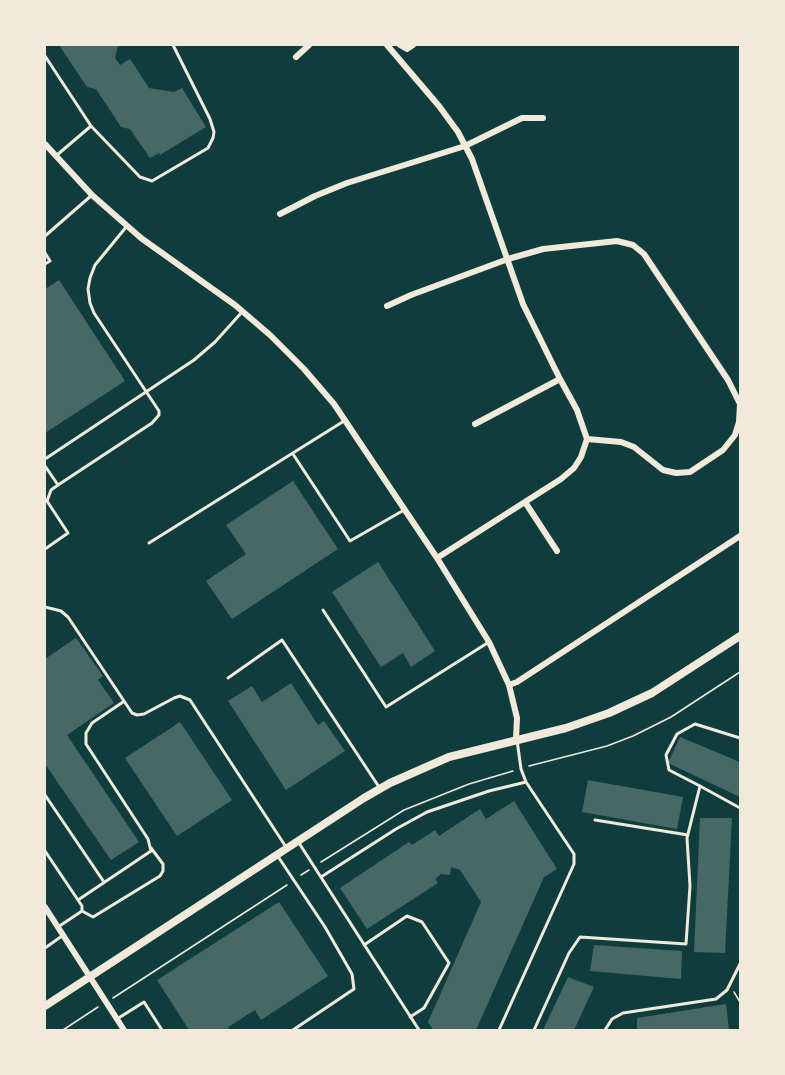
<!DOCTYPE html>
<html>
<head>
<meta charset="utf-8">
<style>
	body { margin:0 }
	#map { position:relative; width:785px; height:1075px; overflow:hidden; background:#0f3d3e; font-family:Lato,sans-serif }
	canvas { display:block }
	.frame { position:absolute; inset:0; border:46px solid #f1e9da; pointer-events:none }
</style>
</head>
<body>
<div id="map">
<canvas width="785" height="1075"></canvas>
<div class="frame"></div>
</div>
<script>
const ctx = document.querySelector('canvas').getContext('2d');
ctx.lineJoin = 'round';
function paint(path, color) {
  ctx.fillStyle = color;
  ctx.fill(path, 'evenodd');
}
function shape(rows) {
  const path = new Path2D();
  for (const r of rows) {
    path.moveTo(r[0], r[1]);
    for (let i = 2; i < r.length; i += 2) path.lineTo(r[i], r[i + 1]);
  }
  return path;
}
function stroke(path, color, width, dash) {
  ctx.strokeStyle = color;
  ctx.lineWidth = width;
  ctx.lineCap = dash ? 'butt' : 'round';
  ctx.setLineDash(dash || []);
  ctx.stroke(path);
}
const building = shape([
	[59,45,118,45,115,58,120,65,130,59,149,88,174,92,182,88,206,127,160,155,159,153,150,158,130,129,121,127,96,89,87,87],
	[59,280,125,381,45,433,45,289],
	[293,481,338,549,232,619,206,581,246,554,226,525],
	[378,562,435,651,411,667,403,653,381,667,332,592],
	[76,638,103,676,98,680,114,703,67,735,139,842,111,860,45,764,45,659],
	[291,683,318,725,324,721,345,751,286,790,228,701,252,686,262,702],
	[180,722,232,800,177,836,125,758],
	[680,737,740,762,740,797,668,763],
	[588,780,683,797,677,829,582,812],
	[514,801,557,869,544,877,476,1030,433,1030,428,1022,481,902,460,870,451,867,450,875,441,874,435,879,438,883,367,929,340,888,409,842,412,845,435,830,439,836,480,809,486,819],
	[700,818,732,818,725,953,694,952],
	[279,902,328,976,261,1020,255,1010,228,1027,230,1030,189,1030,157,980],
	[594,945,682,951,681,979,590,971],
	[568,977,594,987,574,1030,543,1030],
	[726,1004,729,1030,637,1030,637,1018]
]);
const path = shape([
	[529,766,607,746,633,736,671,717,740,672],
	[321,862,404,810,469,784,513,771],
	[301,875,309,870],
	[734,992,740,1002],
	[113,998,287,885],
	[63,1030,98,1007]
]);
const service = shape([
	[45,56,91,126,140,177,152,181,208,148,213,138,214,132,210,119,173,45],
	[57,155,91,126],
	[45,236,92,195],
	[45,253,50,261,45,264],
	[293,454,350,541,404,510],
	[45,459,194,360,215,342,242,312],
	[45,466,58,485,152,423,159,415,159,411,94,313,90,303,88,289,90,278,95,265,127,226],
	[149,543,344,421],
	[45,549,68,533,47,501,51,490,58,485],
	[45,607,61,611,68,617,132,713,137,715,144,714,174,698,180,696,190,700,286,847],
	[323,610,386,707,489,642],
	[228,678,282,640,379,787],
	[700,786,740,808],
	[45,795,104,882],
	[595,820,688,835],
	[299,843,419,1030],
	[45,851,82,906,82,911,58,927],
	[277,855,325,927,352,974,354,989,293,1030],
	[321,877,396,829,427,812,489,791,526,782],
	[78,900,151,851,148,839,86,744,86,733,92,723,123,702],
	[82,911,93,917,160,876,163,871,163,864,151,848],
	[364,945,407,916,422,922,449,963,424,1008,410,1017],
	[45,948,62,936],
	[117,1019,144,1002,162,1030],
	[499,1030,574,864,574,854,526,782,521,769,517,740],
	[534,1030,569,953,580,937,686,944,690,886,687,838,700,786,669,770,666,755,677,734,695,724,740,738],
	[605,1030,612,1019,623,1013,716,999,727,990,740,964]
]);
const minor = shape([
	[387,45,439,106,458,132,472,159,523,304,560,379,577,410,587,439,581,457,574,468,561,479,437,558],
	[400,45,407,49,413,45],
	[296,57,309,45],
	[45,144,92,195,141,238,235,305,270,335,304,369,334,404,437,558,489,642,509,685,517,718,516,739],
	[280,214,315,196,347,183,465,146,522,118,543,118],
	[387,306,411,295,508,259,543,249,617,241,633,245,644,254,728,380,740,404,739,422,735,435,723,450,690,472,676,473,663,470,634,447,621,442,587,439],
	[475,424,560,379],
	[525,502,557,551],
	[509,685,517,682,740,536],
	[45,907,124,1030]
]);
const tertiary = shape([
	[45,1006,364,798,390,783,449,757,566,728,609,713,652,693,740,636]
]);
paint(building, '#486865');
stroke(path, '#f1e9da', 1.5);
stroke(service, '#f1e9da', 3);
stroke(minor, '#f1e9da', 6);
stroke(tertiary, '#f1e9da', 8);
</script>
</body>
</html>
